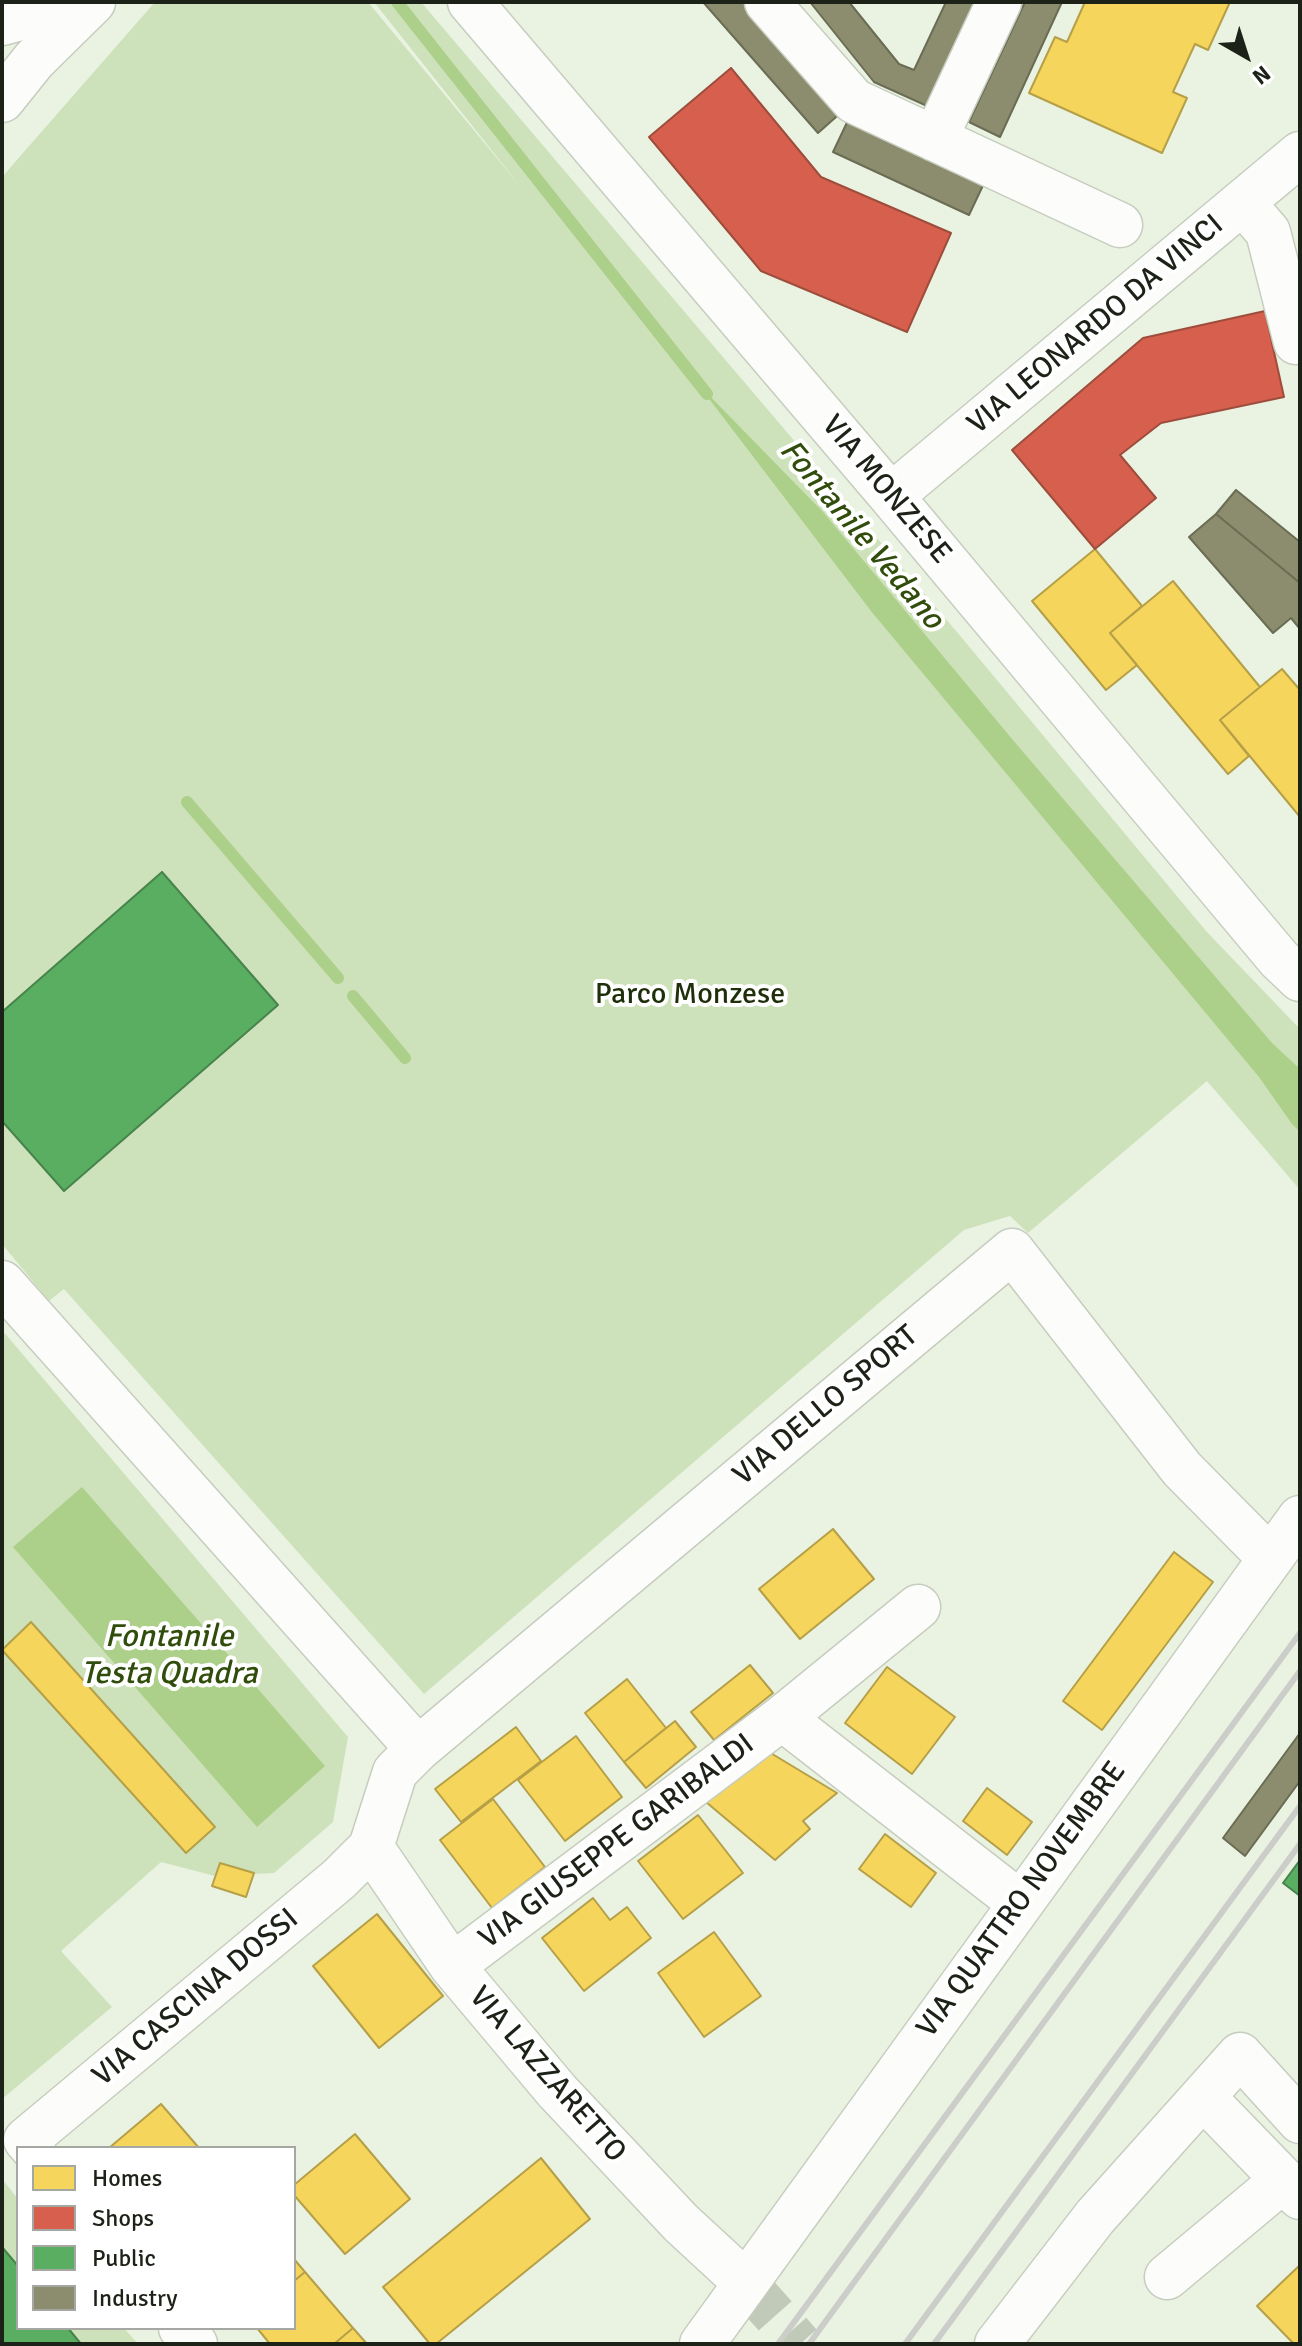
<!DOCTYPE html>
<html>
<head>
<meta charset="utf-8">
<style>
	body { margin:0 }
	#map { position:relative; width:1302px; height:2346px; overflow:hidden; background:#eaf3e2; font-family:Signika,sans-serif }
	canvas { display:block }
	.frame { position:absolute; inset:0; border:4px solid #1c2217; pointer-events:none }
	.legend { position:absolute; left:16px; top:2146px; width:280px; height:184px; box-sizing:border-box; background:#fff; border:2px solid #a4a7a2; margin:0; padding:10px 14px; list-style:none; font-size:24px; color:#1c2217 }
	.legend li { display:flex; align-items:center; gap:16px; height:40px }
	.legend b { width:40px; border:2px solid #a4a7a2 }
	.north { position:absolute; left:1206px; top:16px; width:80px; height:80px; -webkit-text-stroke:6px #fff; paint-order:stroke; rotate:141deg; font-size:22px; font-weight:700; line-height:32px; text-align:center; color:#1c2217 }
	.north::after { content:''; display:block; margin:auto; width:28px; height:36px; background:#1c2217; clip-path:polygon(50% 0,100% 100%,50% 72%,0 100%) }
</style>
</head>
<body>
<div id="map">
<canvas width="1302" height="2346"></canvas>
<div class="frame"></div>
<ul class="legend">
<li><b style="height:22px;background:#f6d55c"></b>Homes</li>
<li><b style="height:22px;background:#d6604d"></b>Shops</li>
<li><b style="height:22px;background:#5aae61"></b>Public</li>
<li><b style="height:22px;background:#8c8c6e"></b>Industry</li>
</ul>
<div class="north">N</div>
</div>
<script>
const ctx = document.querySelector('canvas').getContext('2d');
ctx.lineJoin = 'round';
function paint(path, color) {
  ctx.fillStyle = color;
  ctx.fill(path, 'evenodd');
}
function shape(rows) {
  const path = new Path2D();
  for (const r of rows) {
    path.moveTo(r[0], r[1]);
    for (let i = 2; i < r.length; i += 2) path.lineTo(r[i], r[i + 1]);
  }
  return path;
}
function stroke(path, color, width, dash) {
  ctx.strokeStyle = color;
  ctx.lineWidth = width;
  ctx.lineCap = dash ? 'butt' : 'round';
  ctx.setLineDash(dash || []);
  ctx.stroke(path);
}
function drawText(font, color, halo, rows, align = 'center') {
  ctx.font = font + ' Signika,sans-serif';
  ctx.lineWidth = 8;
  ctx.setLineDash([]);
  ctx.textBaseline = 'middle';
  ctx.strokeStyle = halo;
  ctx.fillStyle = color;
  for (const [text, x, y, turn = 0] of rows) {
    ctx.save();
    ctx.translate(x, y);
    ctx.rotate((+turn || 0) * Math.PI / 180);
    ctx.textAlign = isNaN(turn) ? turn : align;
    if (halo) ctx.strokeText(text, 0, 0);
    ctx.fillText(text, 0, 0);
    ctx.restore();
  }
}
const green = shape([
	[155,2,368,2,520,186,374,2,421,2,962,638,1206,931,1300,1029,1300,1190,1207,1081,1028,1233,1010,1216,964,1230,424,1694,64,1289,49,1301,2,1244,2,177],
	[2,1330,348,1737,333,1822,274,1873,215,1876,161,1862,61,1951,112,2007,2,2099],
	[2,2179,18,2199,18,2328,124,2328,138,2344,2,2344]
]);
const water = shape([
	[697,383,823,512,1012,739,1272,1043,1300,1069,1300,1132,1292,1124,1259,1077,871,611],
	[82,1487,325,1766,257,1827,13,1547]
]);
const homes = shape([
	[1085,2,1230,2,1208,50,1195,44,1173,92,1187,98,1162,153,1029,93,1055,37,1067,42,1085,2],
	[1095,549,1142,606,1110,633,1137,665,1106,690,1032,601,1095,549],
	[1173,581,1260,687,1220,720,1249,756,1228,774,1110,633,1173,581],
	[1282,669,1300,690,1300,817,1220,720,1282,669],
	[833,1529,874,1579,800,1639,759,1589,833,1529],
	[1174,1552,1213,1582,1102,1730,1063,1701,1174,1552],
	[31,1622,215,1827,186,1853,2,1650,31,1622],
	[750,1665,773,1693,714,1740,691,1712,750,1665],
	[887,1667,955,1717,912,1774,845,1723,887,1667],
	[627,1679,666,1728,624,1762,585,1713,627,1679],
	[675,1721,696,1747,646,1788,624,1762,675,1721],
	[516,1727,541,1761,461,1822,435,1789,516,1727],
	[576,1736,622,1797,565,1841,518,1780,576,1736],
	[769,1752,837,1793,803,1821,810,1829,775,1860,706,1802,769,1752],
	[987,1788,1032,1822,1007,1855,963,1821,987,1788],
	[493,1799,545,1867,492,1908,440,1840,493,1799],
	[698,1815,743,1873,683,1919,638,1861,698,1815],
	[885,1834,936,1873,911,1907,859,1869,885,1834],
	[220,1863,254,1873,246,1897,212,1886,220,1863],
	[593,1898,610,1920,627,1907,651,1938,584,1991,542,1938,593,1898],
	[377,1914,443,1996,379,2048,313,1966,377,1914],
	[714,1932,761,1996,704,2037,658,1973,714,1932],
	[161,2104,199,2148,109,2148,161,2104],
	[355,2134,410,2199,345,2254,294,2195,294,2185,355,2134],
	[541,2158,590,2219,436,2344,430,2344,383,2287,541,2158],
	[294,2259,305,2272,294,2281,294,2259],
	[1300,2265,1300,2344,1294,2344,1257,2306,1300,2265],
	[305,2272,353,2328,334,2344,270,2344,257,2328,294,2328,294,2281,305,2272],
	[353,2328,367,2344,334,2344,353,2328]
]);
const shops = shape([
	[731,68,821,177,951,233,907,332,761,271,649,137,731,68],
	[1265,311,1284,397,1161,423,1120,455,1156,498,1095,549,1012,450,1143,338,1265,311]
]);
const public = shape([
	[162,872,278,1005,64,1191,2,1121,2,1012,162,872],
	[1300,1860,1300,1896,1283,1883,1300,1860],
	[2,2247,18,2266,18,2328,68,2328,81,2344,2,2344,2,2247]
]);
const industry = shape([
	[703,2,751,2,845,109,818,133,703,2],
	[810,2,849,2,899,64,914,70,946,2,986,2,936,110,874,82,810,2],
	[1025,2,1062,2,1000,137,969,122,1025,2],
	[851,114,987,177,969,215,833,152,851,114],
	[1236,490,1300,542,1300,583,1216,514,1236,490],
	[1216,514,1300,583,1300,629,1291,618,1273,633,1189,537,1216,514],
	[1300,1733,1300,1781,1245,1856,1223,1838,1300,1733]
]);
const stream = shape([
	[397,2,707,394],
	[187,802,338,978],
	[353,996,405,1058]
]);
const minorTunnel = shape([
	[746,2283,800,2344]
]);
const minor = shape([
	[470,2,891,496,1279,959,1300,979],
	[767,2,854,101,1120,225],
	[2,23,27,16,53,2],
	[2,100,34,60,93,2],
	[935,139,999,2],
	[1243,203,1268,232,1296,342],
	[891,496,1300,154],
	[2,1283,418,1749],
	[782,1718,918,1607],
	[371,1847,452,1966,557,2091,681,2223,746,2283],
	[452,1966,782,1718,1020,1903],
	[1203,2097,1300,2197],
	[33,2148,26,2140,339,1879,371,1847,395,1772,418,1749,1012,1251,1182,1469,1270,1558],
	[1167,2277,1283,2180],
	[181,2328,195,2344],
	[702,2344,1300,1518],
	[997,2344,1095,2217,1240,2055,1300,2121]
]);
const rail = shape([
	[778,2344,1300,1633],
	[809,2344,1300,1671],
	[905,2344,1300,1806],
	[934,2344,1300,1844]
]);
const streetNames = [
	["VIA LEONARDO DA VINCI",1096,325,-40],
	["VIA MONZESE",886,490,50],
	["VIA DELLO SPORT",826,1406,-40],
	["VIA GIUSEPPE GARIBALDI",617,1842,-37],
	["VIA QUATTRO NOVEMBRE",1022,1900,-54],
	["VIA CASCINA DOSSI",196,1998,-40],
	["VIA LAZZARETTO",547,2075,49]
];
const parkNames = [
	["Parco Monzese",690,995]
];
const waterNames = [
	["Fontanile Vedano",861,535,50],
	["Fontanile",169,1638],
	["Testa Quadra",169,1675]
];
paint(green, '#cde2ba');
paint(water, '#accf8a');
paint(homes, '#f6d55c');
stroke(homes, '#b59f47', 2);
paint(shops, '#d6604d');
stroke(shops, '#9e4d3d', 2);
paint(public, '#5aae61');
stroke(public, '#47844b', 2);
paint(industry, '#8c8c6e');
stroke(industry, '#6a6c54', 2);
stroke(stream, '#accf8a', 12);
stroke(minorTunnel, '#c1c9b9', 44, [44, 22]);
stroke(minor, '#c6cdbf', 47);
stroke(minor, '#fcfdfb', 44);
stroke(rail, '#cbcdc8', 6);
drawText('30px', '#1c2217', '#fff', streetNames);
drawText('30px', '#1e2f09', '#fff', parkNames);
drawText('italic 32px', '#314d0b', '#fff', waterNames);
</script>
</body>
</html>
